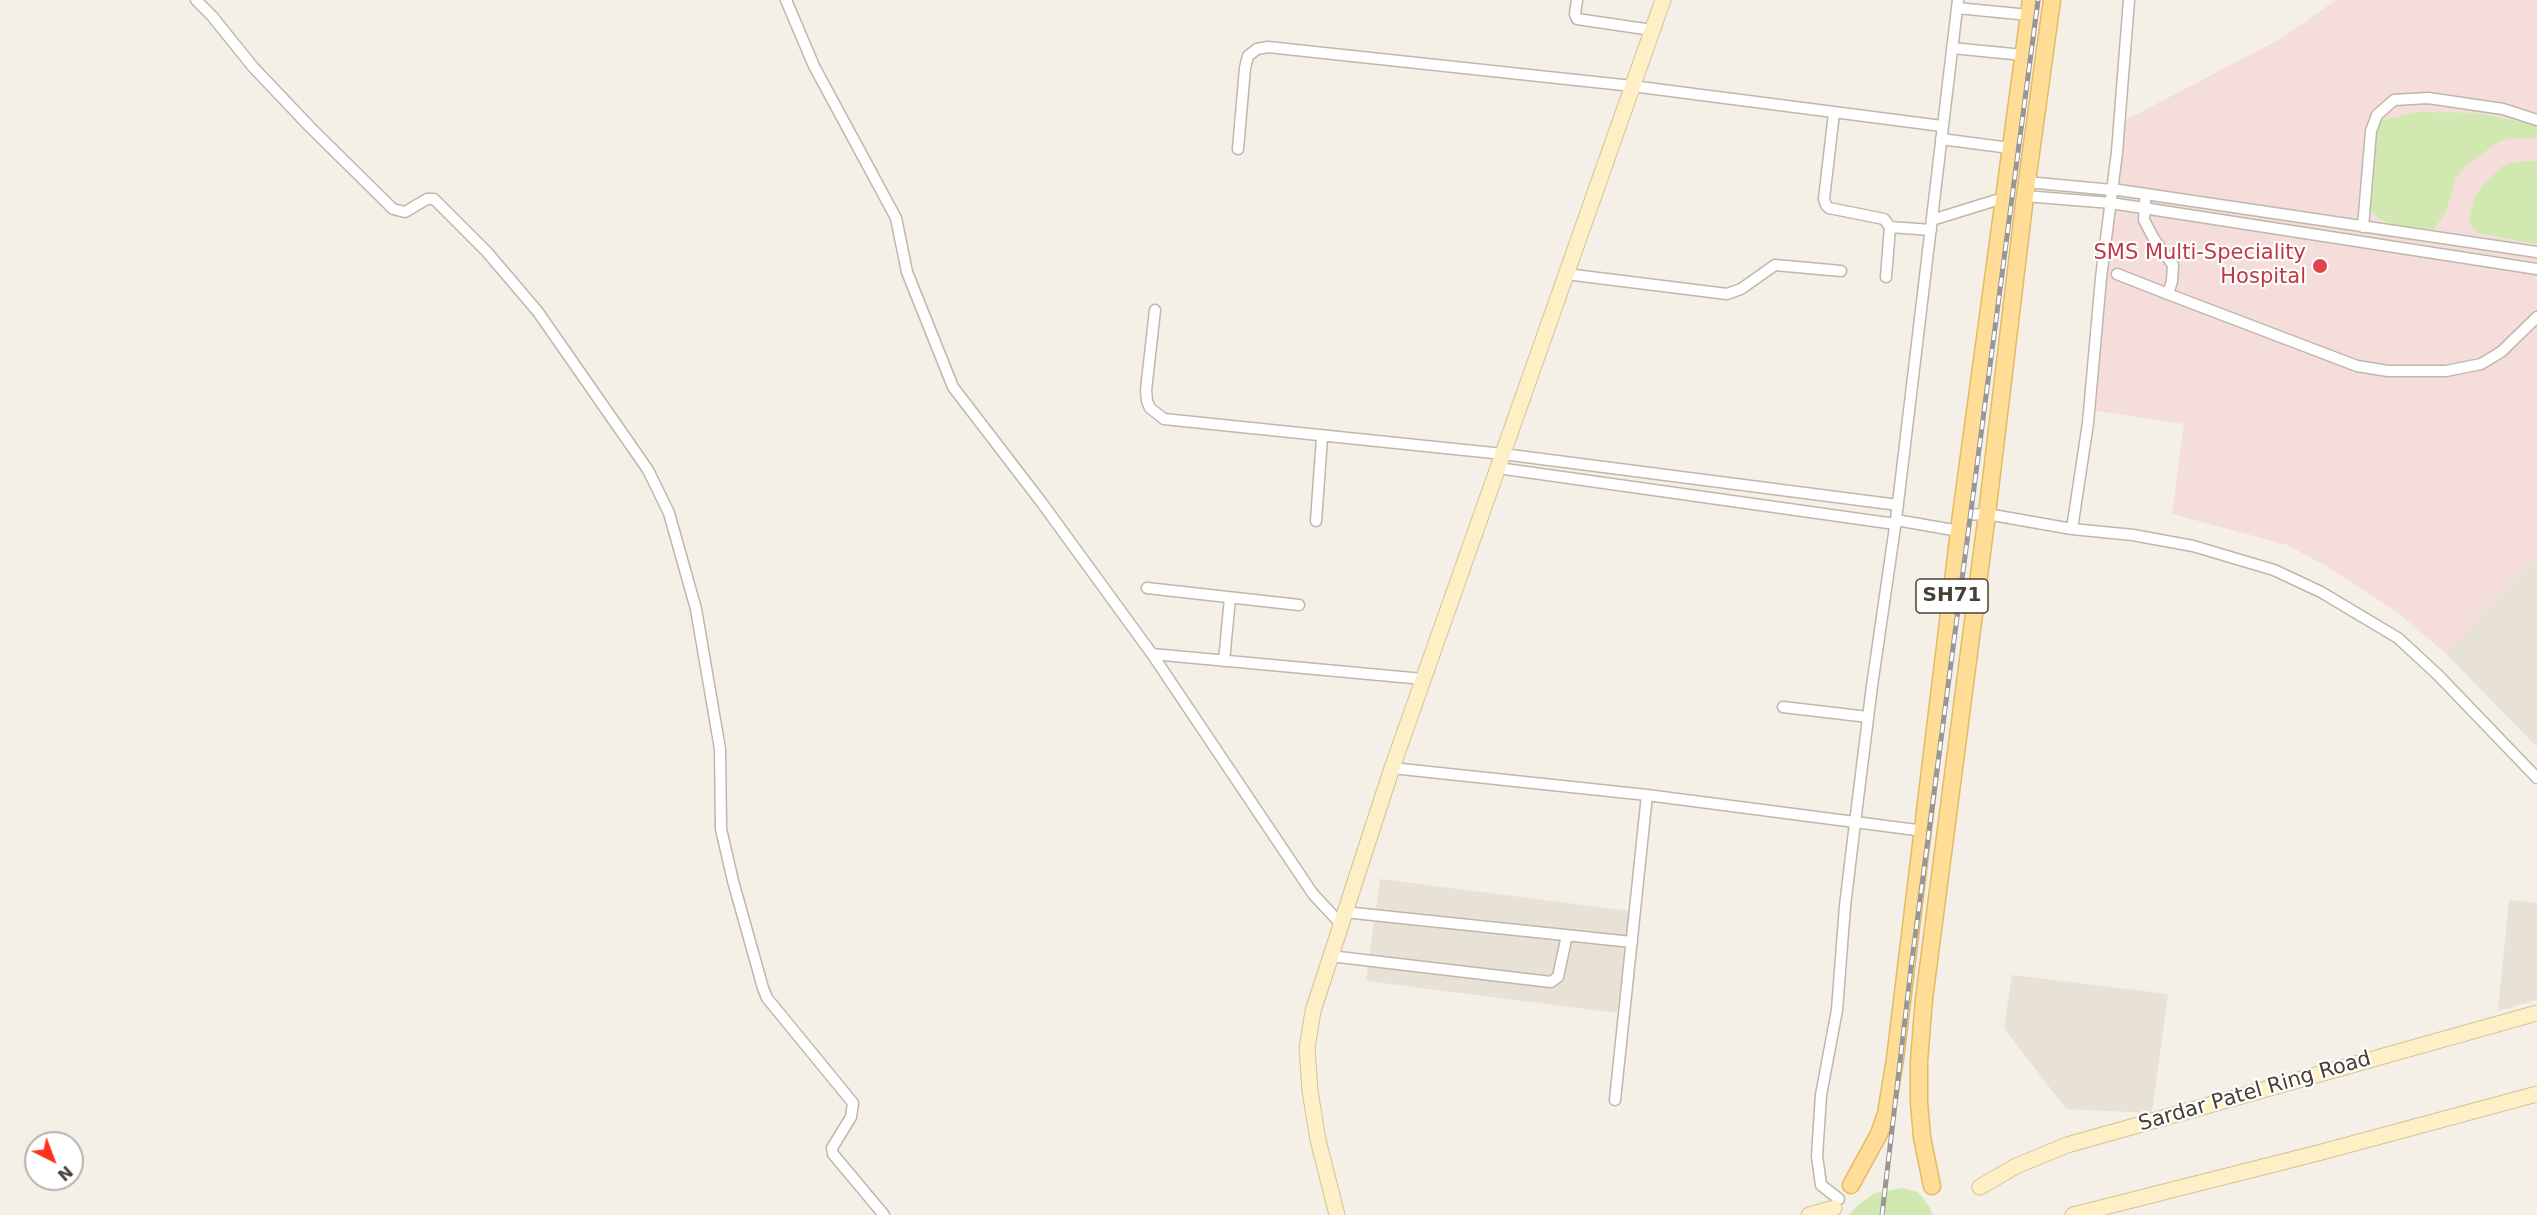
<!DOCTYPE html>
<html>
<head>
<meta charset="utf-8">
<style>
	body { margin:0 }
	#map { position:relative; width:2537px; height:1215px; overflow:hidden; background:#f4f0e8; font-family:"DejaVu Sans",sans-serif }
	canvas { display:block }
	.north { position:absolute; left:24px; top:1131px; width:60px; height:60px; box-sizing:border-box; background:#fff; border:2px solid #b5b3af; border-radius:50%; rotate:138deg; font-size:16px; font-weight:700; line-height:24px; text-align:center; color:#474036 }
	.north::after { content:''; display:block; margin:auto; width:21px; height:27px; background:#fb3217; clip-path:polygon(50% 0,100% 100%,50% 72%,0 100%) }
</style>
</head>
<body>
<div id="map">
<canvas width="2537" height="1215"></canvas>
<div class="north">N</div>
</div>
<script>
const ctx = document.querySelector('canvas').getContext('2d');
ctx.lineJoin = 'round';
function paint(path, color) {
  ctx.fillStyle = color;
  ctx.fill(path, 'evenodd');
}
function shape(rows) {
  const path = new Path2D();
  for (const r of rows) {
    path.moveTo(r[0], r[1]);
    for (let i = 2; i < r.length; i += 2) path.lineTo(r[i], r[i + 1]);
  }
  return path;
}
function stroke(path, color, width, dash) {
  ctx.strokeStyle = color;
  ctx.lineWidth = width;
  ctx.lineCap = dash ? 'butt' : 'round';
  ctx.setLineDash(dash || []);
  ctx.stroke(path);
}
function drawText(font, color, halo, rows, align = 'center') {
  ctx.font = font + ' "DejaVu Sans",sans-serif';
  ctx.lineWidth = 4.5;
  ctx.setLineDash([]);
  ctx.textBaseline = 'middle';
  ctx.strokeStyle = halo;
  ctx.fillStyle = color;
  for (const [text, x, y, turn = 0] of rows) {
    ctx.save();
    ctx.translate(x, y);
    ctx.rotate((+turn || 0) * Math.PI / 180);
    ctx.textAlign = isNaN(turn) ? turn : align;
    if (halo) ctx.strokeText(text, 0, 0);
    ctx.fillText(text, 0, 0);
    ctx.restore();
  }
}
const residential = shape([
	[2537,557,2537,747,2445,653],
	[1380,879,1630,911,1617,1013,1366,981],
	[2509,900,2537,903,2537,1000,2498,1011],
	[2012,975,2168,994,2152,1113,2066,1109,2004,1028]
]);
const medical = shape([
	[2336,0,2537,0,2537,557,2445,653,2397,612,2328,567,2287,545,2172,514,2184,424,2084,409,2120,123,2282,38]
]);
const green = shape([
	[2417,112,2478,113,2527,123,2537,127,2537,138,2515,138,2500,141,2491,147,2466,166,2456,178,2446,211,2434,229,2403,228,2379,219,2369,208,2368,142,2379,121],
	[2531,161,2537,162,2537,244,2478,233,2473,228,2469,219,2474,199,2482,186,2501,167,2512,163],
	[1902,1188,1918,1192,1929,1206,1933,1215,1849,1215,1858,1205,1875,1193]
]);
const street = shape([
	[196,0,212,16,253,67,310,127,393,209,405,212,427,199,434,199,487,252,538,312,648,470,669,513,696,609,720,749,721,829,733,881,763,988,767,998,853,1103,851,1117,832,1148,833,1154,884,1215],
	[786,0,814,66,896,218,907,272,953,387,1042,503,1152,654,1313,894,1340,923],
	[1577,0,1575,14,1577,19,1652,30],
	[1957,8,2029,15],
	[1952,48,2023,55],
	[1834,113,1824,199,1826,205,1829,208,1884,219,1890,227,1931,230],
	[1941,139,2010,148],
	[1238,149,1245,68,1248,56,1257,49,1268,47,1632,86,1942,126],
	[2027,182,2112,190],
	[2112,189,2537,252],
	[2025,196,2111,203,2537,269],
	[1932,220,2003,198],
	[2363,227,2371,131,2377,115,2394,100,2428,98,2503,109,2537,120],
	[1566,274,1727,294,1741,289,1775,265,1841,271],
	[2117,274,2168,294,2172,281,2173,265,2154,239,2144,220,2145,201],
	[1886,277,1890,227],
	[2168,294,2357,366,2388,371,2446,371,2481,364,2501,352,2537,317],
	[1155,310,1146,390,1147,401,1150,408,1164,419,1503,454,1898,505],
	[1498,468,1895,524],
	[1961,515,1987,514,2072,529,2133,535,2193,546,2274,570,2321,592,2398,638,2438,675,2537,778],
	[1896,520,1959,531],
	[1316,521,1322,437],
	[2072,529,2088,423,2101,278,2117,152,2129,0],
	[1147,588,1299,605],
	[1152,654,1423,679],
	[1224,661,1230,598],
	[1783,707,1868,717],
	[1392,768,1647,795,1924,831],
	[1344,912,1632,942],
	[1330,956,1551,982,1558,977,1567,935],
	[1615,1100,1647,795],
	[1839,1199,1821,1185,1817,1156,1821,1095,1837,1010,1845,906,1855,823,1872,686,1896,520,1958,0]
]);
const secondary = shape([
	[1980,1187,2016,1166,2067,1145,2537,1013],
	[1337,1215,1318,1140,1310,1091,1307,1048,1313,1011,1392,768,1663,0],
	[1809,1215,1834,1208],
	[2073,1215,2318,1153,2537,1094]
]);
const primary = shape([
	[1851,1185,1879,1134,1886,1114,1895,1059,1961,515,2031,0],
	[1932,1186,1922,1137,1919,1102,1919,1061,1924,999,1987,514,2025,196,2052,0]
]);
const rail = shape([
	[1882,1215,1911,968,2038,0]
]);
const markers = [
	[2320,266,8,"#e0444e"]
];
const shields = [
	[1952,596,72]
];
const shieldNames = [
	["SH71",1952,596]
];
const healthNames = [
	["SMS Multi-Speciality",2306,254],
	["Hospital",2306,278]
];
const streetNames = [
	["Sardar Patel Ring Road",2255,1092,-16]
];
paint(residential, '#e8e1d5');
paint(medical, '#f4dddb');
paint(green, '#d1e8b0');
stroke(street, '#bfb7aa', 13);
stroke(secondary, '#d4c297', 17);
stroke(primary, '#e5ba65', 19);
stroke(street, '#fff', 10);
stroke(secondary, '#ffefc6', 15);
stroke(primary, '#ffdd96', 16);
stroke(rail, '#979797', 5);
stroke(rail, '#fff', 3, [9]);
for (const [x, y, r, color] of markers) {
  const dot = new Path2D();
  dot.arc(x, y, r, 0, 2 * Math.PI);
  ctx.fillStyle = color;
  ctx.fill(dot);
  stroke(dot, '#fff', 2);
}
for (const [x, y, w] of shields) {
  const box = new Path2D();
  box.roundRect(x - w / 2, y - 17, w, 34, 4.5);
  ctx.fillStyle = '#fff';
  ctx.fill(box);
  stroke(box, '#474036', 1.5);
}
drawText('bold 20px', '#474036', null, shieldNames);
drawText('21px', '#be3a42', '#fff', healthNames, 'right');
drawText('21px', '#474036', '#fff', streetNames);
</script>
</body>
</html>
